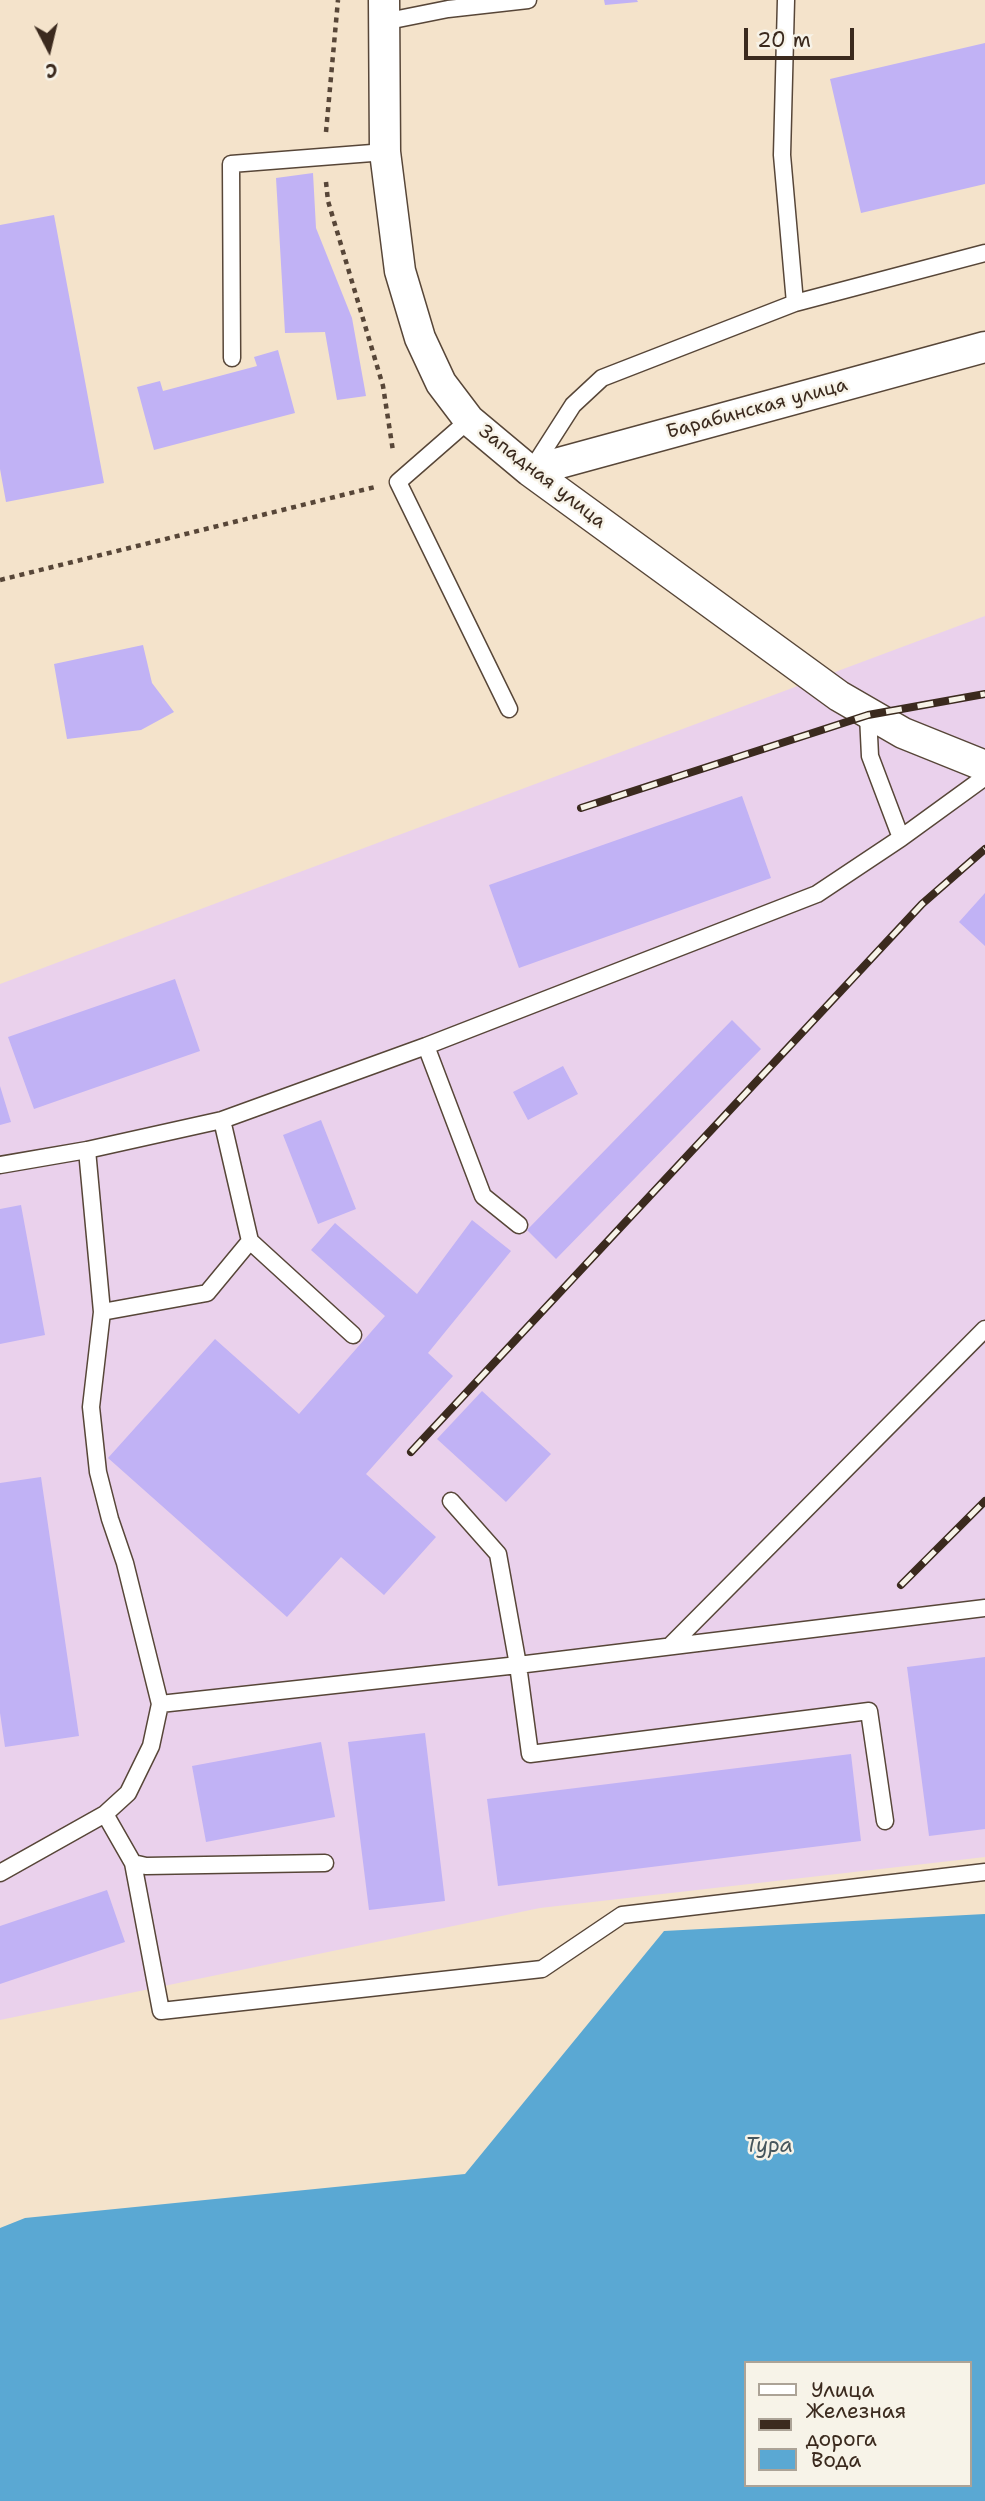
<!DOCTYPE html>
<html>
<head>
<meta charset="utf-8">
<style>
	body { margin:0 }
	#map { position:relative; width:985px; height:2501px; overflow:hidden; background:#f4e3cb; font-family:"Shantell Sans",sans-serif }
	canvas { display:block }
	.legend { position:absolute; left:744px; top:2361px; width:228px; height:126px; box-sizing:border-box; background:#f7f3e8; border:2px solid #aca397; margin:0; padding:9px 12px; list-style:none; font-size:21px; color:#3b2a1e }
	.legend li { display:flex; align-items:center; gap:14px; height:35px }
	.legend b { width:35px; border:2px solid #aca397 }
	.north { position:absolute; left:14px; top:14px; width:70px; height:70px; -webkit-text-stroke:5px #f7f3e8; paint-order:stroke; rotate:173deg; font-size:19px; font-weight:700; line-height:28px; text-align:center; color:#3b2a1e }
	.north::after { content:''; display:block; margin:auto; width:24px; height:32px; background:#3b2a1e; clip-path:polygon(50% 0,100% 100%,50% 72%,0 100%) }
	.scale { position:absolute; left:744px; top:28px; width:110px; height:32px; box-sizing:border-box; border:4px solid #3b2a1e; border-top:0; padding-left:9px; font-size:21px; line-height:24px; white-space:nowrap; color:#3b2a1e; -webkit-text-stroke:5px #f7f3e8; paint-order:stroke }
</style>
</head>
<body>
<div id="map">
<canvas width="985" height="2501"></canvas>
<ul class="legend">
<li><b style="height:9px;background:#fff"></b>Улица</li>
<li><b style="height:9px;background:#3b2a1e"></b>Железная дорога</li>
<li><b style="height:19px;background:#5aa8d3"></b>Вода</li>
</ul>
<div class="north">С</div>
<div class="scale">20 m</div>
</div>
<script>
const ctx = document.querySelector('canvas').getContext('2d');
ctx.lineJoin = 'round';
function paint(path, color) {
  ctx.fillStyle = color;
  ctx.fill(path, 'evenodd');
}
function shape(rows) {
  const path = new Path2D();
  for (const r of rows) {
    path.moveTo(r[0], r[1]);
    for (let i = 2; i < r.length; i += 2) path.lineTo(r[i], r[i + 1]);
  }
  return path;
}
function stroke(path, color, width, dash) {
  ctx.strokeStyle = color;
  ctx.lineWidth = width;
  ctx.lineCap = dash ? 'butt' : 'round';
  ctx.setLineDash(dash || []);
  ctx.stroke(path);
}
function drawText(font, color, halo, rows, align = 'center') {
  ctx.font = font + ' "Shantell Sans",sans-serif';
  ctx.lineWidth = 5;
  ctx.setLineDash([]);
  ctx.textBaseline = 'middle';
  ctx.strokeStyle = halo;
  ctx.fillStyle = color;
  for (const [text, x, y, turn = 0] of rows) {
    ctx.save();
    ctx.translate(x, y);
    ctx.rotate((+turn || 0) * Math.PI / 180);
    ctx.textAlign = isNaN(turn) ? turn : align;
    if (halo) ctx.strokeText(text, 0, 0);
    ctx.fillText(text, 0, 0);
    ctx.restore();
  }
}
const built = shape([
	[985,616,985,1857,540,1908,0,2020,0,984]
]);
const water = shape([
	[985,1914,985,2501,0,2501,0,2228,25,2218,465,2174,664,1931],
	[745,2363,969,2363,969,2485,745,2485]
]);
const building = shape([
	[604,0,637,0,638,2,605,5],
	[985,43,985,184,861,213,830,79],
	[313,173,316,228,352,318,366,396,337,400,325,332,285,333,276,178],
	[54,215,104,483,6,502,0,469,0,225],
	[278,350,295,413,154,450,137,387,160,381,163,391,257,366,254,357],
	[143,645,152,683,174,712,141,730,67,739,54,664],
	[742,796,771,878,519,968,489,885],
	[985,893,985,946,959,922],
	[175,979,200,1051,34,1109,8,1037],
	[732,1020,761,1049,556,1259,527,1230],
	[563,1066,578,1094,528,1120,513,1092],
	[0,1086,11,1122,0,1125],
	[321,1120,356,1209,318,1224,283,1135],
	[21,1205,45,1335,0,1344,0,1209],
	[472,1220,511,1251,428,1353,453,1376,366,1474,436,1537,384,1595,341,1557,287,1617,108,1458,215,1339,299,1414,385,1316,311,1250,335,1223,417,1294],
	[482,1391,551,1454,506,1502,437,1439],
	[41,1477,79,1736,5,1747,0,1713,0,1483],
	[985,1657,985,1829,929,1836,907,1667],
	[425,1733,445,1901,369,1910,348,1742],
	[321,1742,335,1817,206,1842,192,1766],
	[851,1754,861,1841,498,1886,487,1799],
	[107,1890,125,1942,0,1984,0,1926]
]);
const path = shape([
	[326,132,338,0],
	[326,182,328,201,383,386,393,451],
	[0,580,375,487]
]);
const service = shape([
	[786,0,782,155,795,303],
	[383,22,448,9,528,0],
	[232,358,231,164,385,152],
	[469,420,398,482,509,709],
	[532,469,573,405,602,378,795,303,985,253],
	[868,715,870,756,901,838],
	[426,1046,483,1196,519,1225],
	[0,1165,87,1150],
	[250,1241,353,1335],
	[102,1312,207,1293,250,1241,222,1120],
	[451,1501,498,1554,518,1665,530,1754,869,1711,885,1821],
	[670,1646,985,1329],
	[160,1704,518,1665,985,1608],
	[105,1814,133,1863,146,1866,325,1863],
	[133,1863,161,2011,542,1969,622,1915,985,1872],
	[0,1873,105,1814,128,1793,151,1746,160,1704,125,1563,110,1519,98,1472,91,1407,102,1312,87,1150,222,1120,426,1046,817,894,901,838,985,777]
]);
const minor = shape([
	[384,0,385,152,400,271,420,338,441,383,469,420,530,471,839,696,903,733,985,766],
	[530,471,985,347]
]);
const rail = shape([
	[581,808,868,715,985,694],
	[411,1452,922,904,985,849],
	[901,1585,985,1501]
]);
const streetNames = [
	["Барабинская улица",757,409,-15],
	["Западная улица",542,477,38]
];
const waterNames = [
	["Тура",769,2147]
];
paint(built, '#ead1ec');
paint(water, '#5aa8d3');
paint(building, '#c1b2f5');
stroke(service, '#574638', 19);
stroke(minor, '#574638', 33);
stroke(path, '#574638', 4.5, [5, 5]);
stroke(service, '#fff', 16);
stroke(minor, '#fff', 30);
stroke(rail, '#3b2a1e', 8);
stroke(rail, '#f7f3e8', 5, [16]);
drawText('19px', '#3b2a1e', '#f7f3e8', streetNames);
drawText('italic 21px', '#46565d', '#f7f3e8', waterNames);
</script>
</body>
</html>
